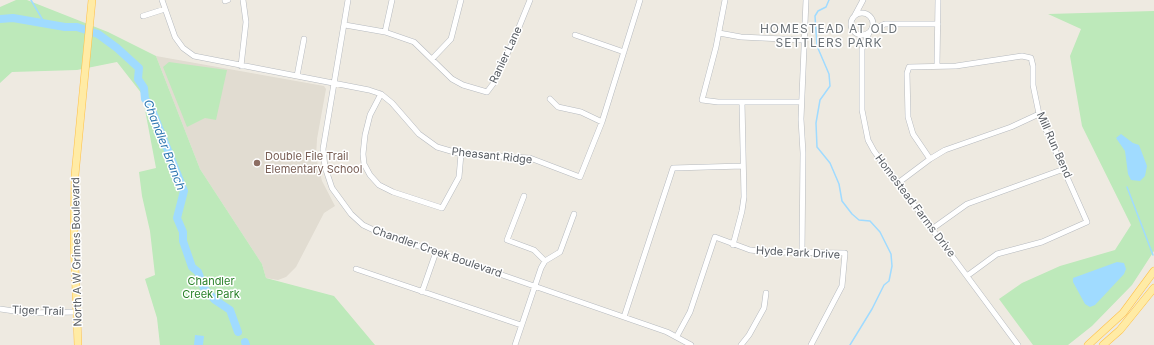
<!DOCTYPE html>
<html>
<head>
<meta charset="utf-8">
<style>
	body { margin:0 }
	canvas { display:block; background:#eeeae1 }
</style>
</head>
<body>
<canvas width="1154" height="345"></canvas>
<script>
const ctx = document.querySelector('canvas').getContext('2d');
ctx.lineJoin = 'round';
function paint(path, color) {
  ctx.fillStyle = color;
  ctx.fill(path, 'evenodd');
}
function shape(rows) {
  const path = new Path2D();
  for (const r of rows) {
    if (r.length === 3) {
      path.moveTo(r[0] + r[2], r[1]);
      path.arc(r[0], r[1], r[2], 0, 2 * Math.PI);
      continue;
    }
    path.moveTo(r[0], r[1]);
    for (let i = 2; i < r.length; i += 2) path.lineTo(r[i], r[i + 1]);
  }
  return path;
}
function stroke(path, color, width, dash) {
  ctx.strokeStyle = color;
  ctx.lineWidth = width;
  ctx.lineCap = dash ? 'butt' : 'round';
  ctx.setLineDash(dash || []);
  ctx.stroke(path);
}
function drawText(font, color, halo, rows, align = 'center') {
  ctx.font = font + ' Inter,sans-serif';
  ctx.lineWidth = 3;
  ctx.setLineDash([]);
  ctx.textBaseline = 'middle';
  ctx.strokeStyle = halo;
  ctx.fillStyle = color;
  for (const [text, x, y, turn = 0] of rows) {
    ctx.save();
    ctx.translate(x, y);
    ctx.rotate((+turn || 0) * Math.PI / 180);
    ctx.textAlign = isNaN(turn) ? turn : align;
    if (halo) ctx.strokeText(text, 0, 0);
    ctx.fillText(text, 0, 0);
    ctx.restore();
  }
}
const education = shape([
	[156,56,324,86,326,89,317,139,316,157,322,181,335,206,324,213,296,267,286,277,278,280,266,278,262,264,200,169]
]);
const green = shape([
	[16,0,27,0,108,32,156,56,200,169,262,264,266,278,334,296,375,345,160,345,157,318,145,279,155,275,150,231,142,196,139,172,156,168,142,94,117,62,77,70,12,72,0,83,0,7],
	[1154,11,1154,251,1132,285,1092,326,1068,345,1033,345,999,299,1022,283,1060,266,1115,250,1131,225,1082,126,1070,56,1081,29,1048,14],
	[169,62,227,70,216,120,205,118,187,127,163,67]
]);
const water = shape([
	[1121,134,1133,143,1139,145,1147,166,1145,176,1140,181,1131,180,1128,174,1125,151,1116,138],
	[1117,262,1124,263,1126,269,1124,274,1095,305,1090,307,1085,304,1073,282,1073,278],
	[195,335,204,336,203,345,194,345]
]);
const stream = shape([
	[31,0,44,22],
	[829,0,826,7,818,11,815,16,817,46,829,74,830,86,820,100,816,123,817,147,830,163,839,184,842,201,852,214,859,220,870,221,880,232,891,254,892,266,889,281,884,285,872,309,850,345],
	[1127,187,1153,255]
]);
const river = shape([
	[0,19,13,18,65,27,77,27,98,34,117,48,139,68,138,79,144,88,145,99,150,105,184,191,177,218,183,232,183,241,192,267,198,272,204,288,215,300,230,310,238,332],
	[245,342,246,345]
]);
const minor = shape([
	[162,0,175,37,183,48,194,56,369,90,381,94,392,103,419,134,437,147,461,154,530,158,580,177,602,122,640,0],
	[348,0,323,149,325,167,332,188,351,214,363,225,378,232,667,332,691,345],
	[725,0,716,47,702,100,718,102,801,102],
	[225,1,228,0],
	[862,24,11],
	[855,15,863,0],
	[143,16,165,9],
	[345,25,385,32,414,42,452,79,463,85,487,92,493,84,515,37,530,0],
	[871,30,885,24,938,24],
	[385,32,392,0],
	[719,33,741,37,804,40],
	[869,33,862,49,862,110,868,140,874,151,1018,345],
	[575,35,624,52],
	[432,59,451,39,461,0],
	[241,66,246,22,243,0],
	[937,66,938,0],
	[297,76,304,39],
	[381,94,370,115,365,135,363,154,364,164,370,175,379,185,393,192,442,208,459,177,461,154],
	[550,99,558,107,581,112,602,122],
	[930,159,913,134,908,117,907,73,909,67,956,66,1022,56,1031,58,1033,66,1033,85,1039,114,1087,222,1042,242,997,254,967,276],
	[898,183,930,159,945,150,1011,127,1039,114],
	[524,196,507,240,534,250,545,261],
	[932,229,967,204,1064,169],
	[733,245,742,211,744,197,742,102],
	[802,252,803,153,801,119,806,0],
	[356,269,521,325],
	[422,292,436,252],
	[0,309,28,313,76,312],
	[624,317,673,168,743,166],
	[677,336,690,312,715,237,750,250,768,252,845,253,842,286,811,345],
	[515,345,541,268,545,261,560,252,574,214],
	[741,345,749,335,764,308,766,293]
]);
const major = shape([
	[78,345,74,239,75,175,92,0],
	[1088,345,1123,313,1154,271],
	[1103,345,1120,330,1154,288]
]);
const markers = [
	[257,163,4,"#8d6e63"]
];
const streetNames = [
	["Ranier Lane",506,55,-65],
	["Mill Run Bend",1054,145,66],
	["Pheasant Ridge",492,156,6],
	["Homestead Farms Drive",915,206,53],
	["North A W Grimes Boulevard",77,252,-91],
	["Chandler Creek Boulevard",437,252,19],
	["Hyde Park Drive",798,253,3],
	["Tiger Trail",38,311,2]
];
const educationNames = [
	["Double File Trail",265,157],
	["Elementary School",265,170]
];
const parkNames = [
	["Chandler",211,282],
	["Creek Park",211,295]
];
const neighbourhoodNames = [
	["HOMESTEAD AT OLD",829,29],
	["SETTLERS PARK",829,43]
];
const waterNames = [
	["Chandler Branch",164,145,69]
];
paint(education, '#e1dcd1');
paint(green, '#bde9ba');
paint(water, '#a0dbff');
stroke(stream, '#a0dbff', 1.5);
stroke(river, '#a0dbff', 8);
stroke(minor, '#b6babf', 6);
stroke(major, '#ffc149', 8);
stroke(minor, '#fff', 5);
stroke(major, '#ffeba5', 7);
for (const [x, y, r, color] of markers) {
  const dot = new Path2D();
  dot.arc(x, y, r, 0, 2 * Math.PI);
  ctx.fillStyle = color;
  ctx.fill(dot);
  stroke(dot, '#fff', 1.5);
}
drawText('11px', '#595e64', '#fff', streetNames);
drawText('11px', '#785e54', '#fff', educationNames, 'left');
drawText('11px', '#2b822a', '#fff', parkNames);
ctx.letterSpacing = '1px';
drawText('12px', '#6a7176', '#fff', neighbourhoodNames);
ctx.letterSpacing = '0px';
drawText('italic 12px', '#3078b2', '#fff', waterNames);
</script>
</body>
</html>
